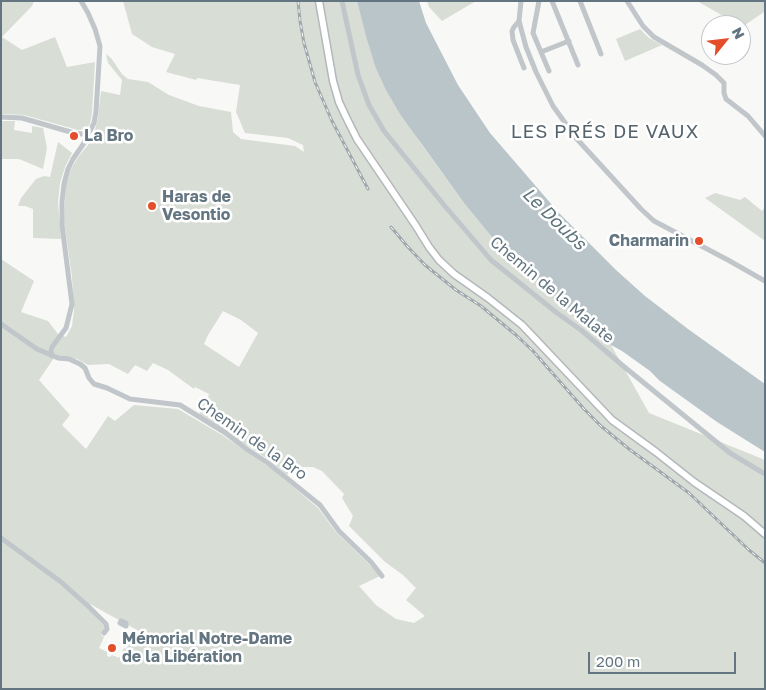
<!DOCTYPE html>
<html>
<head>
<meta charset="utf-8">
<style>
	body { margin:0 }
	#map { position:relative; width:766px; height:690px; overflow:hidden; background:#f8f8f6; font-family:"Golos Text",sans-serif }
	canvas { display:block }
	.frame { position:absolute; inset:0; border:2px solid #637581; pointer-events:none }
	.north { position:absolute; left:701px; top:15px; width:50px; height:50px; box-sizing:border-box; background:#fff; border:1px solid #c1c8cd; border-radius:50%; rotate:61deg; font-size:14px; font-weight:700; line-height:20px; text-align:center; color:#637581 }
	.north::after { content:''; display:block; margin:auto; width:18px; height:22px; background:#e44e2a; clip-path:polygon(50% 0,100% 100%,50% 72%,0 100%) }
	.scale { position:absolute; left:588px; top:652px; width:148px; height:22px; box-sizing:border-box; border:2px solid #637581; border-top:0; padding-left:6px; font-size:15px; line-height:18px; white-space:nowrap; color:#637581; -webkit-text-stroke:4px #fff; paint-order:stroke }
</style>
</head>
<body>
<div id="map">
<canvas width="766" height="690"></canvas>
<div class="frame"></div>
<div class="north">N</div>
<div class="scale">200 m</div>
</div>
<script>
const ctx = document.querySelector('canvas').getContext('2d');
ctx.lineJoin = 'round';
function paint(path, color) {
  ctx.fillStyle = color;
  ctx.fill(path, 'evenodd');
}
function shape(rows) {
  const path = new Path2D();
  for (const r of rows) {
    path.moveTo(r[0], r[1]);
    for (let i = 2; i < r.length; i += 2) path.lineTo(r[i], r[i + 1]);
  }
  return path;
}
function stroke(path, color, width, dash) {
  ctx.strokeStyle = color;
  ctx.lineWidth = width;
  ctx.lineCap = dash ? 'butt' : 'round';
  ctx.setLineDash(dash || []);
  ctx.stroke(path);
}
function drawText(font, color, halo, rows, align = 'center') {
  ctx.font = font + ' "Golos Text",sans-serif';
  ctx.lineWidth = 5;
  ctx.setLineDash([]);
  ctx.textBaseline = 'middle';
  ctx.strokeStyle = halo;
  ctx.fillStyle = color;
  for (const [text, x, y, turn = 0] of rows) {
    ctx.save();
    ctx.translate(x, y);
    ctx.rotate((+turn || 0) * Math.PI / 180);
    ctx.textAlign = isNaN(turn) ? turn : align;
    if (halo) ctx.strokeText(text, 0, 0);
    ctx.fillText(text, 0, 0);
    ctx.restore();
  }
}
const green = shape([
	[1,1,34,1,32,6,2,37,22,50,55,37,67,67,95,62,92,113,90,124,86,129,78,130,24,115,1,114],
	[123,1,357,1,375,66,419,141,464,203,500,247,567,307,611,345,649,413,765,460,765,689,1,689,1,259,34,281,21,312,48,321,58,334,66,337,72,326,74,310,72,277,64,221,66,184,71,169,78,157,88,145,94,133,98,118,101,91,120,95,122,80,108,63,106,54,111,58,122,74,128,79,148,82,169,95,199,106,231,112,233,132,241,139,295,146,304,152,303,145,288,138,245,133,236,112,240,85,197,78,196,80,166,72,175,54,152,47,132,34],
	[223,311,241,320,258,333,239,367,204,344,208,335],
	[54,358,77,359,88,365,109,364,128,374,135,365,147,371,153,363,168,370,194,389,195,387,209,394,207,402,199,407,200,415,272,462,287,475,293,467,313,467,322,471,344,494,342,498,353,516,349,526,385,562,403,575,416,588,406,600,425,616,414,623,396,619,376,605,359,586,380,576,369,564,336,532,318,508,271,468,222,435,178,409,134,405,115,421,108,416,86,449,62,425,70,415,39,380],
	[90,604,146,635,140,646,129,644,126,649,124,648,119,658,112,655,110,657,107,656,107,652,99,648,104,637,101,635,104,629,104,626,87,608],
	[427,1,476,1,442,21,429,7],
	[697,1,765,1,765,12,764,12,742,27,741,25,739,25],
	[640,29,649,38,662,45,625,61,616,39],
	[1,121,15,121,14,130,32,133,32,126,43,128,47,148,43,169,19,159,1,159],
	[58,142,72,153,65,167,60,183,58,203,61,239,33,238,33,209,25,206,18,206,21,198,36,179,44,176,50,177],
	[715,193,740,200,745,197,762,211,765,207,765,241,705,198]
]);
const water = shape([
	[357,1,419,1,426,23,458,85,490,133,559,213,616,270,645,296,688,329,765,384,765,452,717,422,660,381,650,371,622,351,611,345,567,307,500,247,464,203,400,114,386,90,375,66,366,36]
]);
const minor = shape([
	[342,1,358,75,369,105,384,131,444,205,491,260,557,313,581,330,622,365,730,453,765,474],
	[521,1,519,21,526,47,536,72,553,106,576,138,641,209,654,221,728,260,765,281],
	[539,1,533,33,549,71],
	[552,1,578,65],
	[580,1,601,54],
	[627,1,643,26,654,37,702,65,716,75,724,83,724,93,726,99,748,116,765,136],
	[519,21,514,27,512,31,513,40,524,68],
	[541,52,569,41],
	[1,117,22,118,74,133,82,134,90,131,94,123,96,112,100,46,95,29,88,13,81,1],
	[1,324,37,349,58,358,69,359,80,364,85,368,89,378,94,384,107,388,130,399,180,405,224,432,248,450,268,463,320,505,339,531,371,562,382,576],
	[52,356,51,351,52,347,66,328,72,304,62,225,62,202,64,184,68,169,73,159,84,143,87,133],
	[1,538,61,582,88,606,106,624,107,629,104,633],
	[121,621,126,623,126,626,120,623,121,621]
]);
const major = shape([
	[319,1,333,81,339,102,346,117,357,139,416,226,429,247,439,260,454,274,488,298,522,325,612,420,656,452,694,482,744,516,765,534]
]);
const rail = shape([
	[298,1,300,21,304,43,315,82,332,121,368,189],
	[391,227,407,246,425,265,456,290,481,306,516,335,533,351,584,409,601,426,629,449,689,493,749,550,765,563]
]);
const markers = [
	[74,136,5,"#e44e2a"],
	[152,206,5,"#e44e2a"],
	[699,241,5,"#e44e2a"],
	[112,648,5,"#e44e2a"]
];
const poiNames = [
	["La Bro",84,136],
	["Haras de",162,197],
	["Vesontio",162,215],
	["Charmarin",689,241,"right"],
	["Mémorial Notre-Dame",122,639],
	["de la Libération",122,657]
];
const streetNames = [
	["Chemin de la Malate",552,290,40],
	["Chemin de la Bro",252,439,35]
];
const waterNames = [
	["Le Doubs",554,219,44]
];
const quarterNames = [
	["LES PRÉS DE VAUX",605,132]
];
paint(green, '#d8ddd5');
paint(water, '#b9c5c9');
stroke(major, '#b3b8bc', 9);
stroke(minor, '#c1c6ca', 5);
stroke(major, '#fff', 6);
stroke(rail, '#a0a8ae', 3);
stroke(rail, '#fff', 1, [4]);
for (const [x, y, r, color] of markers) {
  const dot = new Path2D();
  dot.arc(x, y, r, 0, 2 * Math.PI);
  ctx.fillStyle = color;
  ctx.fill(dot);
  stroke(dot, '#fff', 2);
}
drawText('bold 16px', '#637581', '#fff', poiNames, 'left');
drawText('16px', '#637581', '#fff', streetNames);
drawText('italic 18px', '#5e757b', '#fff', waterNames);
ctx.letterSpacing = '1px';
drawText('19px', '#55636c', '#fff', quarterNames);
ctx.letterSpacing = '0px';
</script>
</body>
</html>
